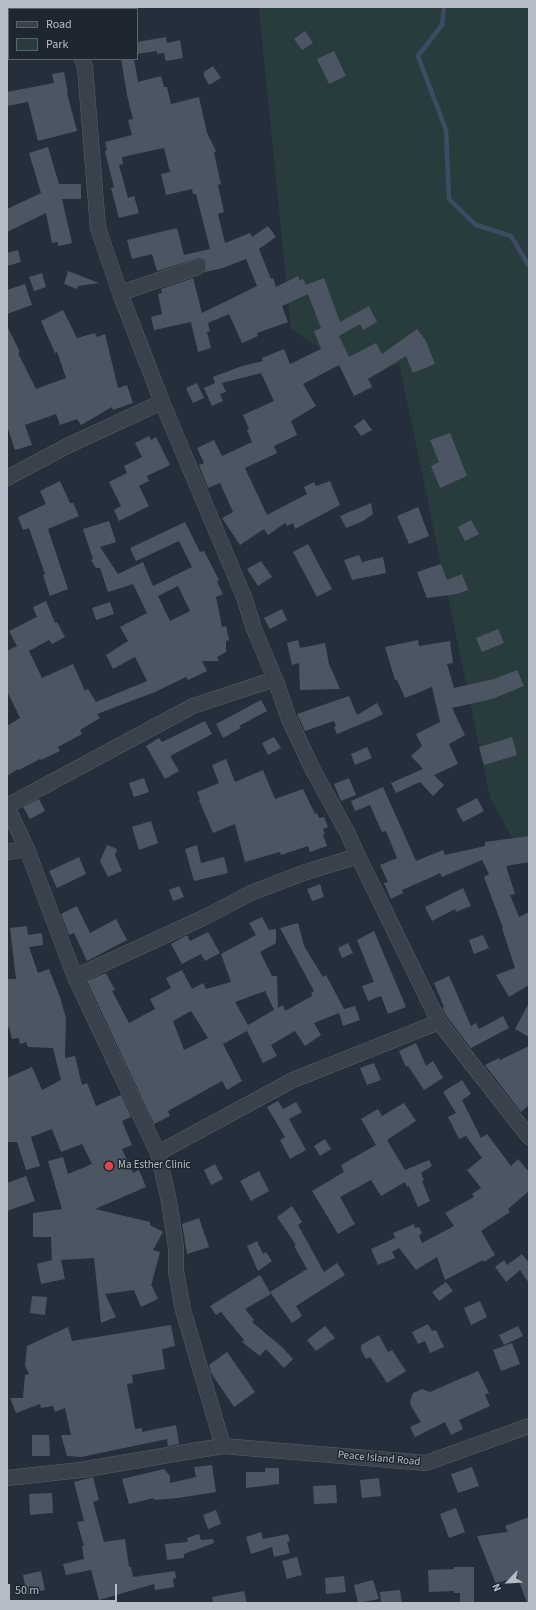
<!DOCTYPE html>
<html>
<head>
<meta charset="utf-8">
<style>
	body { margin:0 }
	#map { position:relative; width:536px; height:1610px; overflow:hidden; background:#252f3b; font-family:"Source Sans 3",sans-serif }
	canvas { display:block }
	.frame { position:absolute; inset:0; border:8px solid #b5bcc6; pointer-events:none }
	.legend { position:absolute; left:8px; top:8px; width:130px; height:52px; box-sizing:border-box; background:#1e2630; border:1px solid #5a626c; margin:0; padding:5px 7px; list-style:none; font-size:12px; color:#b5bcc6 }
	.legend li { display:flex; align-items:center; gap:8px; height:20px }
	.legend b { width:20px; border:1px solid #5a626c }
	.north { position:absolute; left:488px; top:1562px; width:40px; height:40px; -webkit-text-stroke:3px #1e2630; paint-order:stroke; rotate:245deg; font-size:11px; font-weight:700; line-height:16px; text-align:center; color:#b5bcc6 }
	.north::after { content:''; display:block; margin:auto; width:14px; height:18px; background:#b5bcc6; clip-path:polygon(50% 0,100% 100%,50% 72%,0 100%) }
	.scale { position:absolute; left:8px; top:1584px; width:109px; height:18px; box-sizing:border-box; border:2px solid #b5bcc6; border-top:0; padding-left:5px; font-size:12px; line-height:14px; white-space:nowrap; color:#b5bcc6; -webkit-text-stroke:3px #1e2630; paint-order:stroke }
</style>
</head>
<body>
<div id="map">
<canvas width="536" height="1610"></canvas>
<div class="frame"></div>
<ul class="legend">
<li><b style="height:5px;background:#39414b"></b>Road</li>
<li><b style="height:11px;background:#283c3d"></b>Park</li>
</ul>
<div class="north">N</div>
<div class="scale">50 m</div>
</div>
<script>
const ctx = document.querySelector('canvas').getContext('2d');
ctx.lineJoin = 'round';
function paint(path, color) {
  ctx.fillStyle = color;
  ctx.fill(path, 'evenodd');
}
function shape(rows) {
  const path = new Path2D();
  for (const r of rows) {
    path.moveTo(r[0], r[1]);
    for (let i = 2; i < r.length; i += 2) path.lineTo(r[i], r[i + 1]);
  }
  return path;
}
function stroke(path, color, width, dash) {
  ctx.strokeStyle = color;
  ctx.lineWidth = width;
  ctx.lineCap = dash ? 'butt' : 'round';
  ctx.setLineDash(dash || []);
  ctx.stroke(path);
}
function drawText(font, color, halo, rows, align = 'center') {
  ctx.font = font + ' "Source Sans 3",sans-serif';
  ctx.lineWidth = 3;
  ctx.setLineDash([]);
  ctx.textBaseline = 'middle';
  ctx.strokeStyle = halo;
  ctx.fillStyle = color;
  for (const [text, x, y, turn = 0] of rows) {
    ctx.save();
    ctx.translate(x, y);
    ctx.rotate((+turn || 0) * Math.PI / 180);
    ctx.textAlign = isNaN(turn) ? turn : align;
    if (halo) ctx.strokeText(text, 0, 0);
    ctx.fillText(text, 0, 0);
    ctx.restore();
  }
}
const green = shape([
	[261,7,529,7,529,868,490,798,399,363,366,379,291,329,259,10]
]);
const stream = shape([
	[444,7,442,25,418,56,446,130,449,199,476,225,511,236,529,266]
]);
const building = shape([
	[305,31,313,43,302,50,294,39],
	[166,37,167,43,180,40,183,58,166,61,164,53,157,54,157,51,137,54,137,42],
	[334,51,346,76,329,84,317,59],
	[121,59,134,59,138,82,161,76,164,87,167,87,171,104,199,97,207,133,216,151,214,153,221,184,218,185,224,212,218,214,225,243,250,233,252,237,268,226,276,237,259,249,271,279,273,278,276,287,298,276,300,280,303,279,306,285,324,278,340,322,369,306,377,322,363,330,360,324,339,336,349,357,376,343,382,354,417,329,426,341,435,364,413,373,406,356,368,379,372,387,354,396,339,365,303,384,316,406,291,421,297,435,274,446,277,453,245,468,267,515,307,494,304,487,314,482,316,486,330,481,340,505,295,529,293,523,287,526,285,523,268,535,264,529,240,545,222,518,233,512,220,483,208,488,199,465,204,463,197,448,214,440,222,456,252,442,247,430,249,429,243,415,274,401,261,373,222,383,226,392,220,394,223,401,212,406,204,388,215,383,213,377,242,366,263,361,262,358,284,349,290,364,321,349,314,331,321,328,308,294,282,306,288,322,257,333,258,336,242,343,229,314,208,323,210,331,207,332,211,348,198,352,191,322,154,330,151,317,162,314,158,294,162,293,161,289,193,278,202,313,257,286,246,259,223,268,205,272,206,264,204,260,199,258,157,271,152,254,132,259,127,240,177,228,184,255,210,249,196,194,193,194,192,189,166,195,161,174,170,172,164,148,122,157,123,164,119,165,128,198,134,196,139,213,119,218,111,188,114,187,105,151,107,150,105,142,132,135,128,120,133,119,127,95],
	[213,66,221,78,209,85,204,76,204,72],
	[64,72,68,93,67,93,77,131,38,141,28,102,7,106,7,92,54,83,52,74],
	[48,147,59,184,81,184,81,199,62,199,72,243,58,246,58,242,52,243,46,213,7,232,7,209,41,193,29,153],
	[18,250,21,262,7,266,7,253],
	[68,271,99,283,78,286,77,289,64,284],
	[42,273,46,287,34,291,29,277],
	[25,284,32,305,7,314,7,290],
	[63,310,77,338,95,333,97,337,105,334,118,388,127,385,133,403,113,410,112,407,81,425,77,419,60,425,56,414,25,425,32,445,15,450,7,426,7,326,20,352,18,353,36,389,66,378,57,352,55,353,41,321],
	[197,383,204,398,193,403,186,388],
	[364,419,372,430,361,436,354,426],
	[450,433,467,476,440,488,431,466,439,462,430,440],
	[149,436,151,440,156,437,170,465,147,476,149,481,139,486,149,506,119,521,114,510,121,506,109,482,127,473,124,466,142,457,135,443],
	[60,481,70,503,73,503,79,516,48,529,68,589,50,596,43,575,45,574,29,528,23,530,18,517,46,504,40,491],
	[371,503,373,514,363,521,346,528,340,516],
	[418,507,429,536,409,544,397,516],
	[471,520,479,534,465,541,458,527],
	[109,521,116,542,100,547,118,574,143,562,153,586,192,567,179,541,136,561,130,548,185,522,200,552,204,551,219,580,217,582,223,594,216,597,222,627,226,626,229,640,226,641,226,652,217,657,219,661,202,661,207,671,188,680,186,677,155,692,97,714,100,718,80,730,82,734,58,747,60,751,41,760,40,759,19,770,18,769,7,776,7,726,20,718,7,691,7,651,17,646,9,631,37,617,33,607,46,601,55,623,57,622,65,637,52,644,49,640,29,651,42,678,73,664,85,691,88,689,96,702,147,681,135,657,113,669,106,655,128,641,120,627,147,613,133,584,108,592,100,568,96,568,91,560,93,559,83,529],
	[178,586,190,611,170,621,158,596],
	[308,544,332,589,317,597,293,552],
	[359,555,362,562,383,557,386,573,352,580,344,560],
	[261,561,272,577,258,586,247,569],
	[441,564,447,580,462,574,468,590,457,594,427,598,417,572],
	[110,602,114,614,96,620,92,608],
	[282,609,287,620,270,629,264,618],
	[498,629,504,643,482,652,476,638],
	[298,640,300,648,325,643,329,664,340,689,300,690,299,663,292,665,287,643],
	[418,640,419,646,450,641,453,663,447,664,454,688,494,679,517,670,524,686,492,699,452,708,465,735,449,744,458,764,434,775,444,785,433,796,420,782,396,793,391,783,423,769,411,756,422,746,416,734,440,722,432,687,405,698,397,680,395,680,385,647],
	[349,696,357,715,377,703,383,714,373,719,337,734,334,727,336,726,334,721,305,731,297,714],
	[261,700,267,711,239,726,241,728,223,738,216,724],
	[205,721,212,734,170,756,179,771,165,779,146,746,159,738,162,742],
	[274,737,281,748,268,755,262,743],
	[512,737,517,755,484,765,479,747],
	[367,747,372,758,355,765,351,754],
	[226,759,235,782,263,770,275,799,303,789,315,814,317,813,319,818,324,817,328,827,323,829,325,834,323,835,327,846,310,852,308,846,281,855,280,852,245,862,235,824,213,833,199,800,200,799,197,792,219,783,212,765],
	[144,778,149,792,134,797,129,783],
	[349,778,356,795,341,801,334,784],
	[383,787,416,861,443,850,445,855,485,846,485,842,529,836,529,862,506,866,515,894,510,895,519,917,529,912,529,985,509,997,496,975,515,968,502,928,503,928,484,877,489,874,482,860,442,877,440,873,434,876,402,890,403,893,391,899,384,883,388,882,380,865,397,858,386,831,382,832,370,805,355,811,351,801],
	[477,798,484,811,463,822,456,809],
	[39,799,45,811,30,819,23,807],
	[151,821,158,843,139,850,132,827],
	[107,845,117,849,115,855,122,871,108,877,100,861],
	[197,845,201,863,224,857,228,873,194,881,185,849],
	[79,857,86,874,57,888,49,871],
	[320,884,324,897,312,901,307,889],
	[179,886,184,897,173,901,169,890],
	[463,888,471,906,456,912,455,909,432,921,425,907],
	[77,906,90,933,116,919,127,940,87,961,74,933,69,935,61,914],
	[262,917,269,930,276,929,276,943,260,952,272,976,277,976,278,1008,283,1005,285,1011,312,996,311,993,314,991,280,928,298,923,304,946,323,977,326,975,344,1009,355,1006,360,1020,343,1026,339,1013,314,1023,321,1035,305,1046,295,1031,271,1045,277,1056,263,1063,247,1031,223,1044,242,1081,227,1090,222,1081,168,1111,170,1116,154,1124,87,981,106,973,115,990,112,991,129,1023,155,1009,150,999,171,988,166,978,182,970,192,989,203,983,206,989,231,982,221,954,256,935,249,923],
	[265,991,274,1010,248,1025,235,1002],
	[191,1011,208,1038,184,1050,173,1021],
	[27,926,28,935,42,933,43,945,29,947,38,973,49,969,60,997,66,1018,65,1058,75,1056,82,1085,87,1083,96,1106,121,1095,131,1117,122,1121,132,1145,122,1149,133,1173,139,1170,146,1187,95,1209,150,1222,150,1225,163,1232,153,1250,160,1252,151,1286,152,1286,158,1299,141,1307,134,1290,105,1294,116,1317,101,1323,94,1258,61,1260,65,1279,41,1284,37,1264,52,1260,51,1237,33,1237,33,1213,62,1209,48,1161,63,1157,68,1174,92,1164,82,1144,61,1152,52,1129,31,1137,40,1166,26,1170,17,1142,7,1142,7,1078,32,1067,42,1090,61,1080,53,1048,28,1047,26,1042,20,1044,19,1038,12,1039,9,1027,7,1028,7,979,16,979,10,928],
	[374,931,406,1007,388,1014,381,996,368,1001,362,986,374,982,357,940],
	[208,932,220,953,205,961,201,954,182,964,171,944,187,935,190,941],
	[483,935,489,948,474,954,469,940],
	[348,943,353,953,342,958,338,948],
	[449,976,471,1026,476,1023,479,1029,503,1016,509,1028,471,1048,447,1017,442,1008,444,1007,434,983],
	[529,1003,529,1037,515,1029],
	[416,1043,426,1066,433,1061,443,1078,424,1090,408,1066,406,1067,399,1051],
	[529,1046,529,1105,521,1112,485,1065,499,1058,500,1060],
	[374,1063,381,1080,367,1085,360,1068],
	[462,1080,471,1094,462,1100,481,1138,487,1134,511,1166,518,1159,529,1172,529,1191,508,1209,510,1212,481,1231,495,1255,484,1262,483,1260,445,1280,437,1257,416,1270,399,1248,392,1252,395,1258,378,1265,371,1249,395,1238,393,1233,414,1224,415,1228,419,1227,422,1233,419,1236,422,1243,454,1226,445,1213,474,1197,472,1194,481,1188,467,1170,482,1158,466,1136,459,1139,448,1117,456,1113,443,1092],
	[278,1101,283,1109,296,1102,302,1112,289,1119,306,1150,290,1159,280,1140,285,1137,267,1107],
	[404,1103,416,1121,387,1140,405,1170,429,1160,432,1166,421,1173,424,1180,422,1181,430,1201,418,1207,409,1186,407,1187,405,1182,381,1196,371,1180,340,1197,355,1224,338,1234,312,1191,344,1172,341,1165,376,1145,361,1119,378,1109,382,1116],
	[325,1139,331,1149,320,1156,314,1146],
	[215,1164,223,1179,211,1185,204,1170],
	[259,1171,269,1191,251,1201,240,1181],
	[26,1176,35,1201,7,1211,7,1183],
	[292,1206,302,1222,298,1225,324,1272,337,1263,345,1275,296,1306,302,1316,292,1323,270,1292,307,1269,294,1246,296,1245,277,1217],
	[199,1218,209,1247,187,1254,182,1224],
	[257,1241,263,1254,266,1252,272,1261,258,1271,247,1246],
	[522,1254,529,1263,529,1283,520,1270,506,1282,495,1267,504,1260,507,1265],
	[260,1275,271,1294,245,1309,254,1320,252,1322,282,1347,293,1359,284,1368,266,1349,260,1356,242,1342,244,1340,221,1312,216,1315,210,1306],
	[446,1282,453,1291,439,1301,432,1292],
	[32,1296,47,1297,45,1315,30,1313],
	[480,1301,487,1317,471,1325,464,1308],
	[428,1324,432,1331,436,1330,444,1347,430,1353,425,1341,418,1344,412,1332],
	[171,1325,175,1346,162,1349,165,1369,132,1375,133,1383,127,1384,135,1429,142,1428,142,1432,176,1425,179,1444,168,1446,167,1439,81,1457,67,1456,61,1435,71,1435,65,1408,55,1412,53,1406,41,1408,40,1404,16,1413,10,1398,23,1398,25,1375,29,1374,25,1366,27,1346,68,1327,72,1341],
	[325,1326,335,1338,316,1351,307,1340],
	[518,1326,523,1336,504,1345,499,1335],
	[379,1335,388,1352,392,1350,406,1371,387,1383,370,1357,366,1359,361,1350,361,1345],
	[512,1343,520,1364,501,1371,493,1350],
	[227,1352,255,1392,234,1407,211,1373,209,1365],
	[478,1371,489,1393,485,1395,490,1406,459,1420,463,1429,451,1435,445,1422,415,1437,410,1427,421,1422,411,1406,410,1401,413,1393,422,1389,430,1392],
	[32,1435,49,1435,50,1456,32,1456],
	[212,1465,216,1492,178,1498,154,1500,154,1498,129,1504,122,1479,164,1469,170,1476,170,1483,196,1477,194,1467],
	[472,1467,479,1486,458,1493,451,1474],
	[265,1468,279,1468,279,1484,246,1488,246,1472,265,1472],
	[93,1477,99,1500,93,1502,104,1542,125,1539,129,1567,131,1567,133,1577,175,1571,176,1578,173,1579,174,1587,155,1590,154,1584,99,1600,91,1570,66,1575,63,1564,84,1559,82,1546,84,1546,77,1522,84,1521,74,1482],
	[379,1478,381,1496,362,1498,360,1480],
	[336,1485,337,1503,314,1504,313,1486],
	[52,1493,53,1513,30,1515,29,1494],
	[456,1508,465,1532,449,1538,440,1514],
	[216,1510,221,1524,208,1529,203,1515],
	[529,1517,529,1603,527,1603,517,1576,496,1584,477,1536,508,1532,505,1526],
	[261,1532,263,1539,288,1534,290,1541,287,1542,290,1553,274,1557,272,1547,251,1554,246,1537],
	[199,1534,201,1540,213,1539,214,1543,184,1554,184,1558,167,1560,165,1544,188,1542,187,1538],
	[297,1557,302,1575,287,1579,282,1561],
	[454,1567,474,1567,474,1603,460,1603,460,1593,454,1593,454,1591,429,1592,428,1570,454,1569],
	[41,1571,45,1590,27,1594,23,1575],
	[344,1576,346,1592,326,1594,325,1578],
	[373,1580,379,1599,358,1603,354,1585],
	[400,1590,402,1603,381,1603,380,1592],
	[244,1591,247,1603,213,1603,212,1597]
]);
const minor = shape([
	[62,7,63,9],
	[82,59,85,67,98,228,120,293,162,402,244,597,254,629,275,679,289,719,313,770,347,832,358,856,439,1022,529,1137],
	[120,293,198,267],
	[7,478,67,446,162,402],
	[7,806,193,706,275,679],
	[7,807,27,849,75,977,158,1153,169,1201,176,1248,176,1271,183,1310,223,1446],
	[7,852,27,849],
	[75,977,203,918,251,893,303,873,358,856],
	[158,1153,293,1080,439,1022],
	[7,1478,81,1470,186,1452,223,1446,426,1463,529,1426]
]);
const markers = [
	[109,1166,5,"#e0444e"]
];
const poiNames = [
	["Ma Esther Clinic",118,1166]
];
const streetNames = [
	["Peace Island Road",379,1459,5]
];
paint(green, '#283c3d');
stroke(stream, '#3d4c62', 4.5);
paint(building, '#4c5663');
stroke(minor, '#575f69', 16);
stroke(minor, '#39414b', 15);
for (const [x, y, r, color] of markers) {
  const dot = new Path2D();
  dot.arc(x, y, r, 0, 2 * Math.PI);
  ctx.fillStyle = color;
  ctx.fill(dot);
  stroke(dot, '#1e2630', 1.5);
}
drawText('11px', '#b5bcc6', '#1e2630', poiNames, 'left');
drawText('11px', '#b5bcc6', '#1e2630', streetNames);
</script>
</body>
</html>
